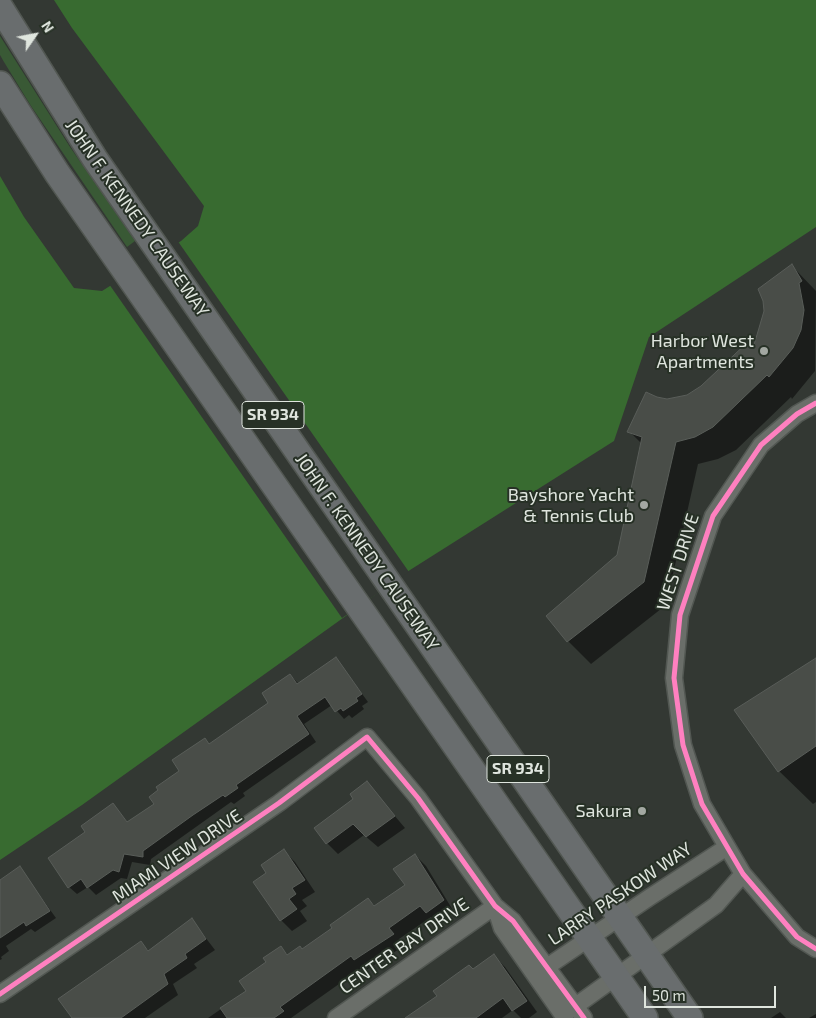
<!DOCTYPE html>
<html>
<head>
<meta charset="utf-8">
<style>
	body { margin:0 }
	#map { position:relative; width:816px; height:1018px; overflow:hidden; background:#333833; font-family:"Exo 2",sans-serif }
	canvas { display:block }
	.north { position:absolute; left:10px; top:10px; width:50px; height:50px; -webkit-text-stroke:4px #273126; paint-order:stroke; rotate:57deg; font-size:14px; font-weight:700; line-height:20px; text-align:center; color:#dfe5de }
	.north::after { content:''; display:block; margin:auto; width:18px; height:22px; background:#dfe5de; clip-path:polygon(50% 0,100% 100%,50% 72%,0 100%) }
	.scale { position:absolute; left:644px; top:986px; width:132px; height:22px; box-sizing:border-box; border:2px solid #dfe5de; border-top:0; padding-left:6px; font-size:15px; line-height:18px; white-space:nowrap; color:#dfe5de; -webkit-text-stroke:4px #273126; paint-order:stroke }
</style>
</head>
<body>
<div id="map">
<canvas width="816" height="1018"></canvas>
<div class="north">N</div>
<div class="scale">50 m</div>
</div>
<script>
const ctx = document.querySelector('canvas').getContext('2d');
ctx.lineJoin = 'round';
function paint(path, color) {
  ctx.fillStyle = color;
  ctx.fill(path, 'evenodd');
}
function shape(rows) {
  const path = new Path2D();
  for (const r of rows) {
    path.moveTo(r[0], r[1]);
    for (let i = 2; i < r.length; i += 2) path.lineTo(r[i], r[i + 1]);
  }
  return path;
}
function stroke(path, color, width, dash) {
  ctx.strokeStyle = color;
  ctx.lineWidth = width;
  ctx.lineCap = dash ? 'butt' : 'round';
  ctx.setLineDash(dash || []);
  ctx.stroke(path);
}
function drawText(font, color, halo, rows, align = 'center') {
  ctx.font = font + ' "Exo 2",sans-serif';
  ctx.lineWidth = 4;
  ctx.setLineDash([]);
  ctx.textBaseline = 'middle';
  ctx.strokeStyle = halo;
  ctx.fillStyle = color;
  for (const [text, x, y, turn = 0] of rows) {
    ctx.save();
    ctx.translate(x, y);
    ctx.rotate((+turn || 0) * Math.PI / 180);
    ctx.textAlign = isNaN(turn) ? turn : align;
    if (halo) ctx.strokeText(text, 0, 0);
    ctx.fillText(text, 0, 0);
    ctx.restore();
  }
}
const green = shape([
	[0,36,70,147,135,241,127,247,31,106,4,62,0,55]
]);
const water = shape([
	[54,0,816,0,816,227,649,337,614,441,410,570,82,805,0,860,0,176,24,217,74,288,102,291,181,241,198,226,204,206,72,28]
]);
const pier = shape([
	[177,240,409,572,342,618,109,284]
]);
const shadow = shape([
	[792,266,816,291,815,371,792,399,791,397,736,450,718,459,698,464,666,605,591,664,568,641,618,556,642,444,629,431,656,399,667,400,688,396,755,346],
	[336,658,368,702,362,706,364,709,352,718,349,715,344,719,332,705,304,724,316,742,243,793,245,796,234,804,231,802,151,859,150,865,132,862,127,879,121,878,96,895,88,887,77,894,69,887,87,832,113,805,128,823,155,804,181,771,210,745,270,703,290,675,299,684],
	[816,659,816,802,813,804,779,771],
	[367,783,405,828,378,847,364,835,338,854,327,843],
	[284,851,295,862,315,892,302,900,307,906,300,911,307,921,292,931,281,920,268,873],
	[415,855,426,866,454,912,438,924,431,917,399,939,404,946,366,970,363,967,291,1018,208,1018,247,991,280,947,289,956,303,950,334,928,368,899,376,907,406,886],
	[20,868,56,918,35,932,31,929,6,946,9,951,1,957,2,959,0,960,0,881],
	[192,920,215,950,194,964,197,968,173,984,178,995,145,1018,73,1018,141,943,149,951],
	[494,956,505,967,537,1012,529,1018,521,1018,513,1010,502,1018,422,1018,473,970],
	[780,1012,786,1018,771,1018],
	[816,1014,816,1018,809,1018]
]);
const building = shape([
	[792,264,802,281,799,283,804,310,801,330,793,348,769,377,767,375,713,427,695,437,676,442,644,582,567,642,546,616,617,555,642,437,627,432,646,392,657,397,667,399,687,395,701,386,750,340,754,345,764,311,763,301,758,289,792,264],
	[336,657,362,694,356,698,358,701,343,711,341,708,335,712,325,697,297,716,309,734,236,785,238,788,225,797,223,795,193,815,143,851,143,857,124,854,119,872,113,870,87,888,81,879,68,888,48,858,85,832,81,826,113,803,127,822,154,804,149,797,158,790,156,787,179,771,172,760,205,738,209,744,268,703,262,693,290,674,297,684,336,657],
	[816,658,816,746,778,772,734,710,816,658],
	[367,781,395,816,366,837,353,824,326,844,314,828,353,799,350,794,367,781],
	[284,849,305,880,292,888,296,894,289,899,297,909,280,921,253,882,266,873,261,865,284,849],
	[415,854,444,900,426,913,420,906,389,928,394,934,354,960,351,956,280,1007,284,1011,274,1018,227,1018,220,1008,246,991,239,981,266,962,263,958,281,946,287,955,300,946,302,949,332,928,330,925,368,898,374,906,405,885,393,869,415,854],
	[20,866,50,911,26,926,24,922,0,938,0,880,20,866],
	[192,918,206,939,185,954,187,958,164,974,168,984,121,1018,72,1018,58,999,141,941,148,951,192,918],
	[494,954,527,1001,512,1011,503,998,476,1018,405,1018,437,996,433,991,455,975,469,965,473,969,494,954]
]);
const minor = shape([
	[816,403,797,414,761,445,713,516,680,615,674,678,683,745,702,804,743,874,797,937,816,949],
	[495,906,502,928,565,1018],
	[535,975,650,897,727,847],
	[0,994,279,803,367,737,418,798,495,906,513,921,584,1018],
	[563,1015,716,905,743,874],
	[336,1018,495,906]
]);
const primary = shape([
	[0,7,95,159,690,1018],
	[0,84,57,173,645,1018]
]);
const cycleway = shape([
	[816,403,797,414,761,445,713,516,680,615,674,678,683,745,702,804,743,874,797,937,816,949],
	[0,994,279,803,367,737,418,798,495,906,513,921,584,1018]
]);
const markers = [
	[764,351,5,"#a3a8a2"],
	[644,505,5,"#a3a8a2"],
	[642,811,5,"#a3a8a2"]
];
const shields = [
	[273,415,62],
	[518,769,62]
];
const shieldNames = [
	["SR 934",273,415],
	["SR 934",518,769]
];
const streetNames = [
	["JOHN F. KENNEDY CAUSEWAY",137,218,55],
	["JOHN F. KENNEDY CAUSEWAY",367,552,55],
	["WEST DRIVE",678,562,-72],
	["MIAMI VIEW DRIVE",177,856,-34],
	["LARRY PASKOW WAY",620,894,-34],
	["CENTER BAY DRIVE",404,946,-35]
];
const poiNames = [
	["Harbor West",754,341],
	["Apartments",754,362],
	["Bayshore Yacht",634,495],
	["& Tennis Club",634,516],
	["Sakura",632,811]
];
paint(green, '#395935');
paint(water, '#386b30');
paint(pier, '#333833');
paint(shadow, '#0007');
paint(building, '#494d48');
stroke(building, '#595d59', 1);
stroke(minor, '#525752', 19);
stroke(primary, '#525752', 28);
stroke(minor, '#6a6e69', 16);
stroke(primary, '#696d6e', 25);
stroke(cycleway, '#ff80c0', 5);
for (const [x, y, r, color] of markers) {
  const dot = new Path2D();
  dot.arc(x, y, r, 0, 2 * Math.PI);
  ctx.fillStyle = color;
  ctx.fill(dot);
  stroke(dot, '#273126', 2);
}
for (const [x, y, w] of shields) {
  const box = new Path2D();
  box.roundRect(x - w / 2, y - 13.5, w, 27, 4);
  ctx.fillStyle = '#273126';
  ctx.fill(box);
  stroke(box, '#dfe5de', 1);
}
drawText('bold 16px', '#dfe5de', null, shieldNames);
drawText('18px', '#dfe5de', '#273126', streetNames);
drawText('18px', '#dfe5de', '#273126', poiNames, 'right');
</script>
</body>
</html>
